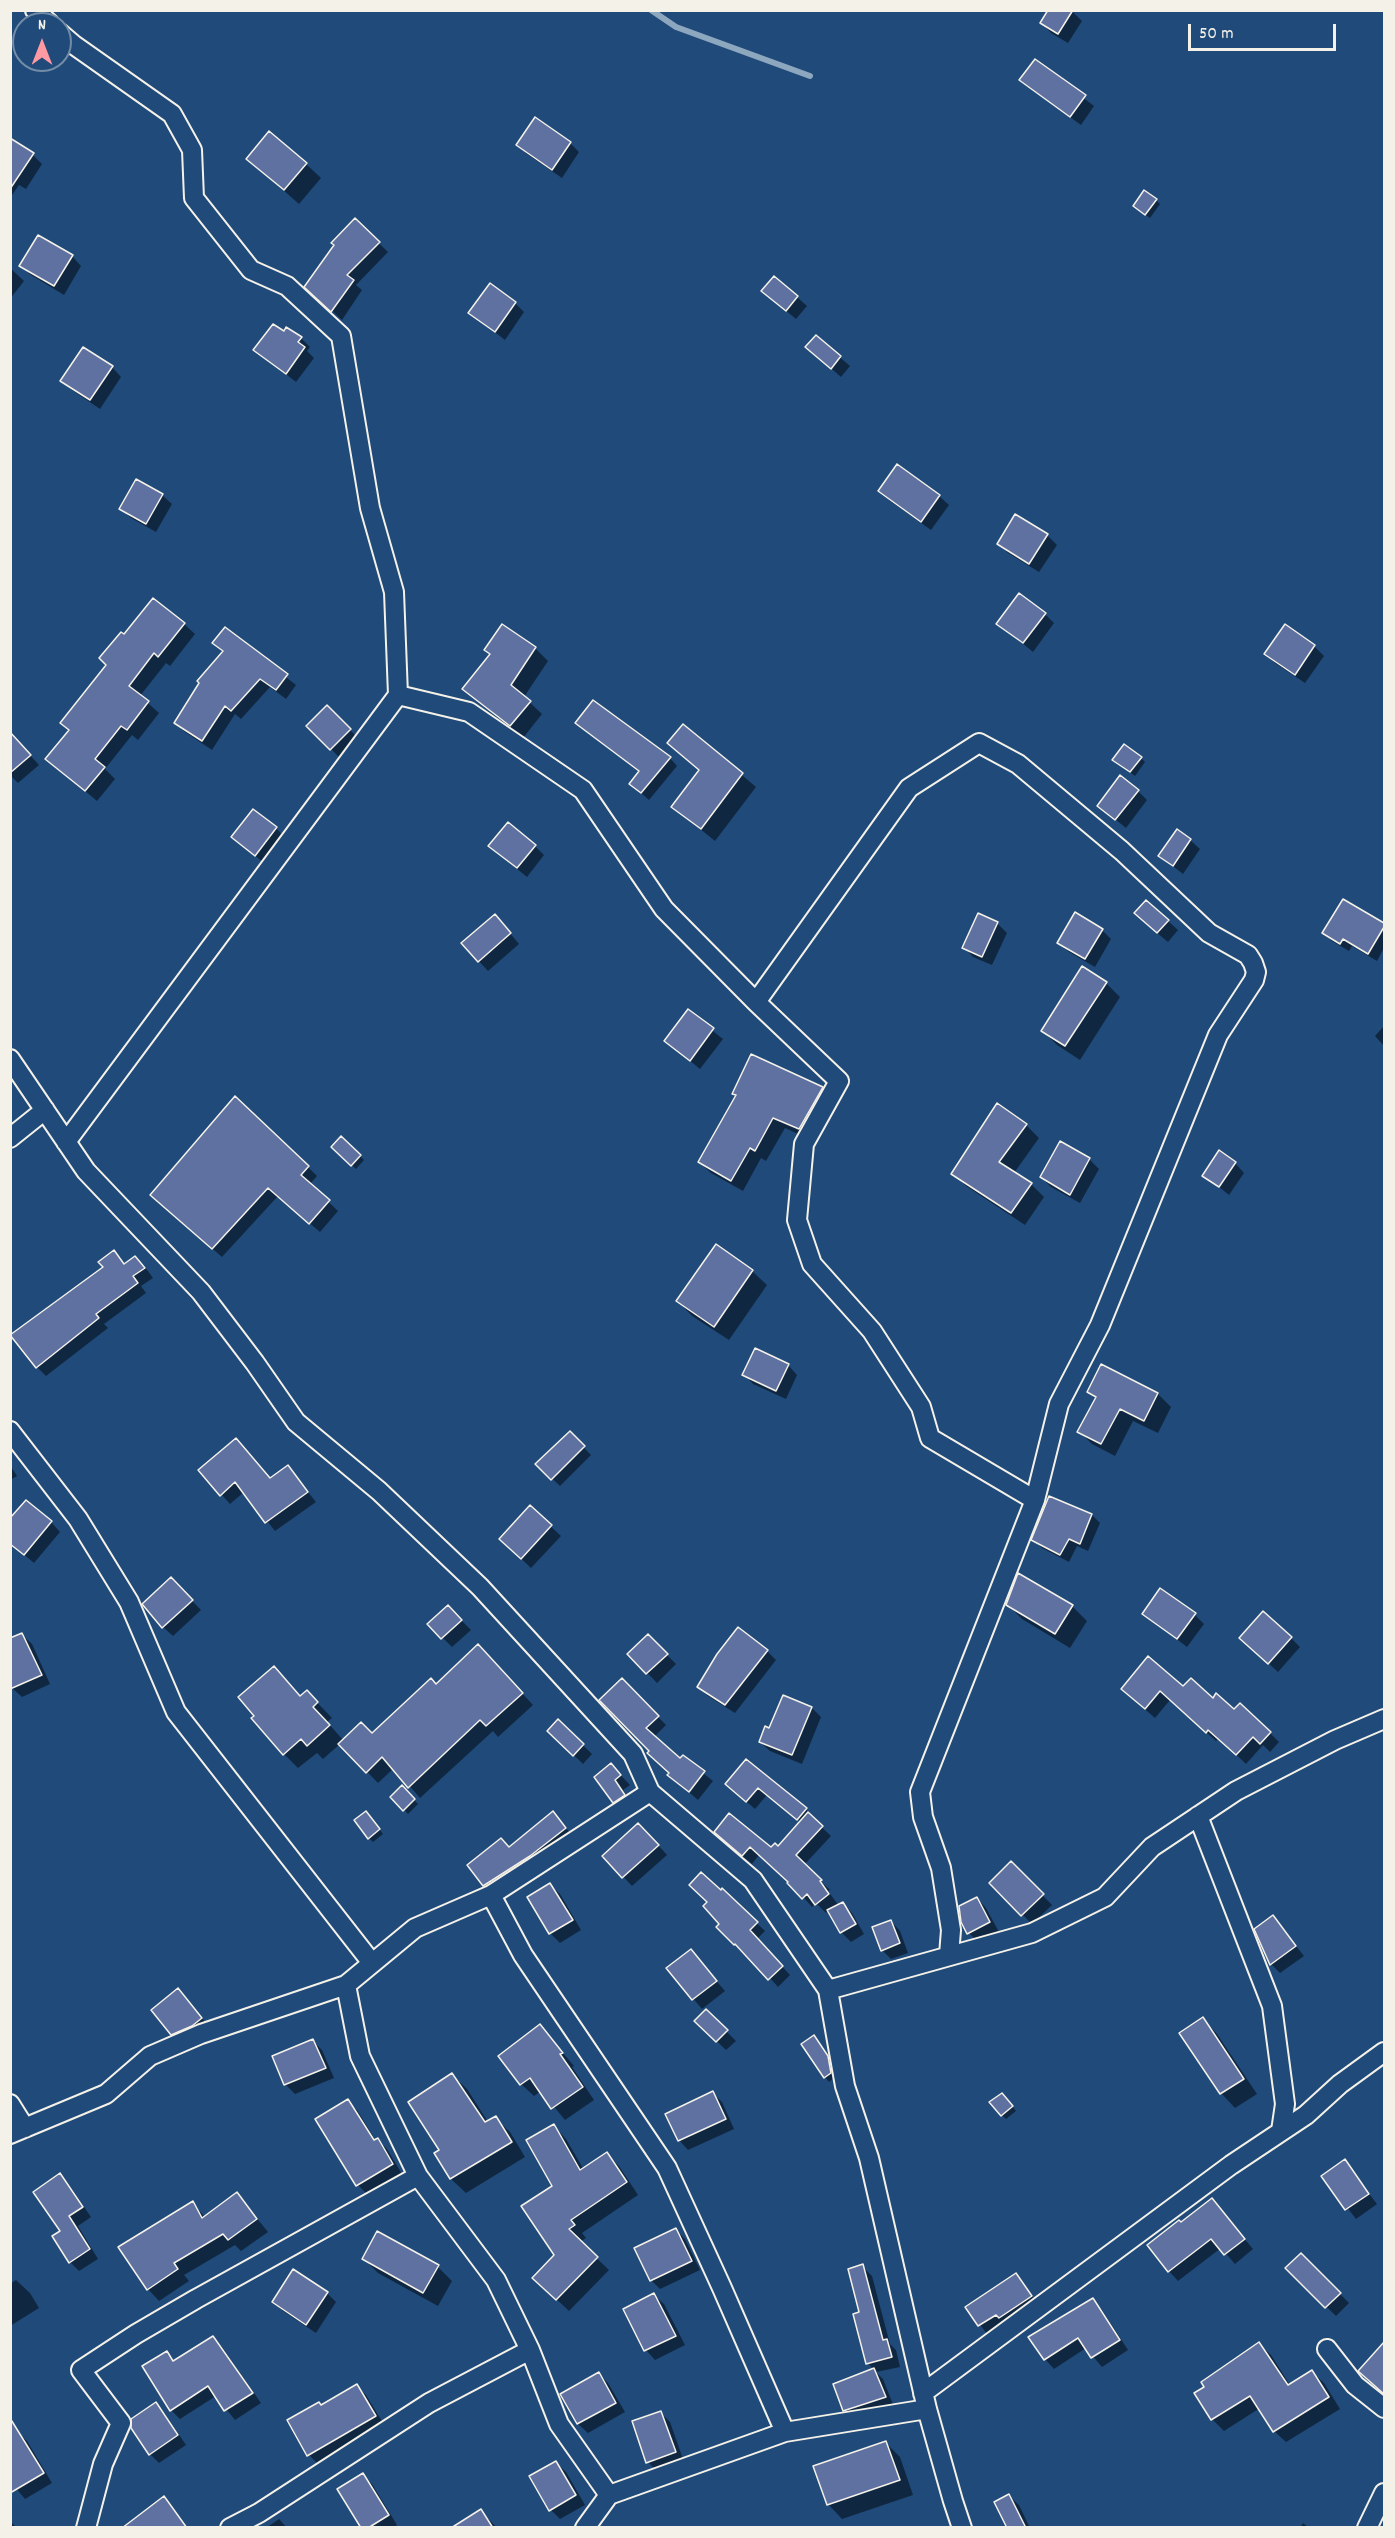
<!DOCTYPE html>
<html>
<head>
<meta charset="utf-8">
<style>
	body { margin:0 }
	#map { position:relative; width:1395px; height:2538px; overflow:hidden; background:#1f4a7a; font-family:Dekko,sans-serif }
	canvas { display:block }
	.frame { position:absolute; inset:0; border:12px solid #f4f1e8; pointer-events:none }
	.north { position:absolute; left:12px; top:12px; width:60px; height:60px; box-sizing:border-box; background:#1f4a7a; border:2px solid #748da6; border-radius:50%; rotate:0deg; font-size:16px; font-weight:700; line-height:24px; text-align:center; color:#f4f1e8 }
	.north::after { content:''; display:block; margin:auto; width:21px; height:27px; background:#ff9aa2; clip-path:polygon(50% 0,100% 100%,50% 72%,0 100%) }
	.scale { position:absolute; left:1188px; top:24px; width:148px; height:27px; box-sizing:border-box; border:3px solid #f4f1e8; border-top:0; padding-left:8px; font-size:18px; line-height:21px; white-space:nowrap; color:#f4f1e8; -webkit-text-stroke:4px #1f4a7a; paint-order:stroke }
</style>
</head>
<body>
<div id="map">
<canvas width="1395" height="2538"></canvas>
<div class="frame"></div>
<div class="north">N</div>
<div class="scale">50 m</div>
</div>
<script>
const ctx = document.querySelector('canvas').getContext('2d');
ctx.lineJoin = 'round';
function paint(path, color) {
  ctx.fillStyle = color;
  ctx.fill(path, 'evenodd');
}
function shape(rows) {
  const path = new Path2D();
  for (const r of rows) {
    path.moveTo(r[0], r[1]);
    for (let i = 2; i < r.length; i += 2) path.lineTo(r[i], r[i + 1]);
  }
  return path;
}
function stroke(path, color, width, dash) {
  ctx.strokeStyle = color;
  ctx.lineWidth = width;
  ctx.lineCap = dash ? 'butt' : 'round';
  ctx.setLineDash(dash || []);
  ctx.stroke(path);
}
const shadow = shape([
	[1071,10,1082,21,1068,43,1051,33,1042,23],
	[1035,61,1094,106,1081,125,1031,89,1021,80],
	[10,140,33,155,42,164,26,189,19,185,10,198],
	[570,143,579,152,562,178,527,154,518,145],
	[248,159,306,164,321,178,299,204],
	[1156,200,1160,204,1150,218,1139,210],
	[355,220,388,252,356,285,362,290,342,320,316,296],
	[72,256,81,266,64,295,31,275,21,266],
	[10,268,24,281,10,299],
	[797,297,807,306,796,319,773,300],
	[515,303,524,312,505,340,470,313],
	[284,333,301,338,310,347,307,351,314,358,296,382,255,350],
	[816,337,850,366,841,377,817,356],
	[112,367,121,377,100,409,72,390,62,381],
	[897,466,939,496,949,505,931,530,889,500,880,490],
	[162,495,172,504,156,532,131,518,121,508],
	[1016,516,1047,535,1057,545,1039,572,1008,553,999,544],
	[1045,614,1054,623,1033,652,998,623],
	[184,624,195,634,170,666,166,663,140,696,159,713,138,740,132,735,105,769,115,779,97,801,47,759,70,731,124,636],
	[502,626,535,648,548,661,524,697,542,714,523,738,464,689,492,655],
	[1285,626,1314,646,1324,656,1305,683,1275,663,1266,654],
	[225,629,296,685,286,699,270,687,241,719,235,714,212,750,185,732,175,723,224,653,214,643],
	[327,707,359,739,340,758,308,726],
	[577,723,670,758,677,766,649,800,631,784,640,772],
	[684,726,756,787,715,841,673,807,700,771],
	[10,733,39,765,18,783,10,775],
	[1141,758,1145,762,1135,776,1119,764],
	[1138,791,1147,800,1126,828,1099,806],
	[276,828,285,838,265,864,233,837],
	[1190,840,1200,849,1183,874,1160,856],
	[535,846,544,855,527,877,500,855],
	[1343,901,1384,925,1384,948,1377,961,1352,946,1349,951,1332,941,1324,933],
	[1168,921,1178,930,1168,942,1145,923],
	[997,923,1007,933,992,965,973,957,964,947],
	[504,926,519,944,488,971,463,944],
	[1102,930,1111,939,1095,967,1069,952,1059,943],
	[1106,983,1120,997,1080,1060,1057,1045,1043,1031],
	[688,1011,723,1039,700,1069,666,1041],
	[1384,1026,1384,1046,1375,1036],
	[822,1088,834,1099,811,1140,785,1128,766,1161,761,1158,743,1191,711,1173,699,1162,737,1097,733,1093],
	[998,1105,1026,1125,1039,1138,1014,1173,1031,1184,1044,1197,1025,1225,966,1186,953,1173],
	[341,1138,364,1160,356,1169,333,1147],
	[1061,1143,1090,1160,1099,1169,1080,1203,1051,1187,1041,1177],
	[1235,1163,1244,1173,1229,1195,1204,1175],
	[308,1167,317,1176,310,1184,338,1211,320,1232,278,1196,222,1257,161,1204],
	[114,1252,126,1265,135,1258,145,1267,153,1278,141,1286,146,1293,104,1324,108,1328,46,1376,37,1367],
	[752,1271,767,1285,729,1340,692,1316,678,1301],
	[788,1365,797,1375,786,1399,753,1384,744,1374],
	[1102,1366,1158,1394,1171,1407,1158,1433,1133,1421,1115,1456,1092,1444,1079,1431,1096,1399,1089,1392],
	[570,1433,591,1455,560,1486,537,1464],
	[10,1465,17,1476,10,1480],
	[288,1467,316,1502,275,1531,244,1492,230,1504,200,1470,271,1480],
	[1050,1498,1092,1515,1100,1523,1088,1551,1077,1546,1069,1562,1042,1548,1033,1539],
	[530,1507,561,1536,531,1568,510,1548],
	[51,1522,60,1532,34,1563,10,1543],
	[171,1579,201,1610,173,1636,163,1627],
	[1008,1605,1072,1606,1087,1621,1070,1648,1022,1619],
	[448,1607,471,1630,452,1647,429,1624],
	[1144,1614,1195,1615,1204,1624,1187,1647],
	[22,1635,32,1644,50,1684,22,1697,12,1688],
	[648,1636,676,1664,657,1683,629,1654],
	[1291,1638,1300,1647,1278,1672,1251,1647],
	[767,1651,776,1660,735,1713,708,1696,698,1687],
	[489,1658,533,1705,498,1737,493,1731,420,1798,394,1768,378,1783,340,1744,323,1759,317,1753,298,1768,284,1754,301,1697,307,1692,332,1718,327,1722,344,1741,372,1735,436,1686],
	[1148,1658,1183,1688,1234,1712,1270,1733,1279,1742,1270,1752,1263,1745,1246,1764,1219,1738,1216,1741,1170,1700,1155,1718,1132,1698],
	[622,1680,666,1725,654,1737,680,1760,683,1757,713,1781,698,1800,669,1775,671,1773,651,1751],
	[812,1708,821,1717,802,1764,770,1751,760,1742,770,1730],
	[558,1721,592,1754,583,1764,549,1731],
	[747,1761,806,1809,814,1817,813,1819,831,1836,804,1865,830,1890,828,1891,839,1906,843,1903,852,1913,864,1934,851,1942,841,1932,829,1910,826,1913,816,1903,812,1907,790,1882,759,1855,752,1864,725,1841,771,1849,778,1848,801,1822,767,1795,755,1809,735,1792],
	[611,1765,630,1785,623,1790,633,1805,623,1811,614,1802],
	[402,1787,418,1804,408,1814,392,1797],
	[553,1813,578,1842,497,1899,484,1885,509,1849],
	[370,1817,383,1834,373,1842,369,1838],
	[648,1834,667,1855,632,1886,604,1856],
	[1011,1863,1052,1905,1032,1924,991,1883],
	[550,1885,560,1894,581,1930,560,1943,551,1934,529,1897],
	[722,1890,765,1931,757,1939,790,1975,778,1987,722,1924],
	[977,1898,986,1908,999,1932,978,1942,969,1933],
	[1273,1917,1304,1956,1280,1973,1271,1964],
	[891,1921,900,1931,908,1953,891,1959,882,1950],
	[691,1951,725,1991,702,2009,668,1969],
	[187,2000,210,2028,182,2043,172,2034],
	[706,2011,736,2041,726,2050,696,2021],
	[1203,2019,1217,2034,1257,2094,1235,2108,1221,2093],
	[540,2026,574,2066,572,2067,594,2100,565,2120,541,2091,534,2096,521,2084],
	[814,2037,832,2062,835,2077,829,2082,825,2077],
	[313,2041,322,2050,334,2078,295,2094,285,2084,274,2057],
	[452,2075,467,2089,488,2122,495,2118,510,2132,525,2157,466,2193,451,2179,436,2154,442,2150],
	[713,2093,722,2102,734,2129,688,2150,679,2140],
	[1006,2099,1016,2111,1006,2119,1002,2115],
	[347,2101,357,2110,376,2141,378,2140,387,2149,402,2174,367,2194,358,2185],
	[554,2126,566,2139,584,2170,607,2154,619,2166,638,2195,582,2233,586,2238,580,2242,609,2270,569,2311,534,2278,556,2255],
	[1344,2161,1377,2204,1356,2219,1323,2176],
	[59,2175,69,2185,91,2217,78,2226,98,2259,79,2271,70,2262],
	[237,2194,268,2232,241,2251,235,2245,184,2275,189,2281,159,2301,148,2289,192,2203,205,2217],
	[1212,2200,1253,2249,1235,2264,1221,2248,1178,2281,1169,2271,1181,2224],
	[676,2230,685,2239,700,2270,660,2289,651,2280],
	[1301,2255,1349,2303,1336,2316,1287,2268],
	[364,2259,438,2267,452,2281,438,2306,378,2273],
	[862,2266,872,2276,890,2344,896,2350,900,2367,876,2372,883,2379,894,2407,854,2420,845,2410,874,2370,868,2363,861,2313],
	[1016,2275,1039,2305,987,2334,967,2307],
	[16,2280,30,2293,39,2308,10,2326,10,2284],
	[327,2293,336,2302,316,2333,283,2311,274,2302],
	[654,2295,664,2304,685,2345,655,2360,646,2350,625,2310],
	[1093,2300,1102,2310,1128,2350,1102,2367,1086,2348,1054,2369,1045,2359],
	[213,2338,222,2347,261,2403,235,2420,216,2396,180,2419,171,2410,166,2353,175,2361],
	[1259,2344,1271,2355,1290,2385,1312,2372,1324,2383,1340,2409,1286,2442,1274,2431,1260,2408,1224,2431,1212,2419,1206,2387],
	[1384,2344,1384,2393,1360,2371],
	[599,2374,608,2383,625,2412,588,2433,578,2424,562,2394],
	[356,2386,366,2395,385,2426,318,2464,309,2455,321,2407],
	[156,2404,165,2414,186,2445,159,2463,150,2454],
	[661,2413,670,2422,684,2462,657,2471,648,2462],
	[18,2432,27,2441,52,2483,25,2499,10,2481],
	[886,2443,900,2457,913,2495,842,2519,828,2504],
	[556,2463,566,2472,585,2505,560,2519,551,2510],
	[363,2475,372,2484,397,2525,392,2528,363,2528],
	[1009,2496,1019,2505,1030,2528,1009,2528],
	[481,2511,497,2528,455,2528],
	[279,2519,287,2528,266,2528],
	[10,2521,17,2528,10,2528],
	[1303,2523,1309,2528,1300,2528]
]);
const stream = shape([
	[651,10,676,27,810,76]
]);
const building = shape([
	[1048,10,1073,10,1058,34,1040,23,1048,10],
	[1035,59,1086,95,1070,117,1019,80,1035,59],
	[535,117,571,142,552,170,516,145,535,117],
	[269,131,307,163,284,190,246,159,269,131],
	[10,138,34,153,10,189,10,138],
	[1144,190,1157,199,1145,215,1133,206,1144,190],
	[355,218,380,242,347,275,354,280,331,312,304,287,334,245,331,243,355,218],
	[38,235,73,255,54,286,19,266,38,235],
	[774,276,798,296,786,311,761,291,774,276],
	[490,283,516,302,495,332,468,313,490,283],
	[273,324,284,331,286,327,302,337,298,342,305,347,286,374,253,350,273,324],
	[816,335,841,356,831,369,805,347,816,335],
	[83,347,113,366,90,400,60,381,83,347],
	[897,464,940,495,921,522,878,491,897,464],
	[136,479,163,494,146,524,119,509,136,479],
	[1015,514,1048,534,1029,564,997,544,1015,514],
	[1019,593,1046,613,1023,643,996,624,1019,593],
	[153,598,185,623,158,657,154,653,129,686,149,701,127,730,121,726,95,759,105,767,85,791,45,759,69,730,60,723,106,665,99,658,121,632,124,634,153,598],
	[502,624,536,647,511,685,531,701,510,726,462,689,490,654,484,650,502,624],
	[1285,624,1315,645,1295,675,1264,654,1285,624],
	[225,627,288,674,276,690,260,679,231,711,225,706,202,741,174,723,199,683,197,681,223,651,212,643,225,627],
	[593,700,671,757,641,793,629,784,639,771,575,723,593,700],
	[327,705,351,729,330,750,306,726,327,705],
	[683,724,743,773,701,829,671,807,699,770,667,743,683,724],
	[10,732,31,755,10,773,10,732],
	[1124,744,1142,757,1130,772,1112,760,1124,744],
	[1120,775,1139,790,1115,820,1097,806,1120,775],
	[253,809,277,827,255,856,231,837,253,809],
	[508,822,536,845,517,868,488,846,508,822],
	[1177,829,1191,839,1173,866,1158,856,1177,829],
	[1343,899,1384,923,1384,927,1368,954,1343,939,1340,944,1322,933,1343,899],
	[1146,900,1169,920,1157,933,1134,913,1146,900],
	[1075,912,1103,929,1085,959,1057,943,1075,912],
	[978,913,998,922,982,957,962,948,978,913],
	[495,914,511,933,478,962,461,943,495,914],
	[1082,966,1107,982,1065,1046,1041,1031,1082,966],
	[688,1009,714,1028,690,1061,664,1041,688,1009],
	[751,1054,823,1087,799,1129,773,1118,755,1151,750,1148,731,1181,698,1162,736,1095,732,1094,751,1054],
	[235,1096,309,1166,301,1175,330,1200,309,1224,268,1188,212,1249,150,1195,235,1096],
	[997,1103,1027,1124,999,1162,1032,1183,1011,1213,951,1174,997,1103],
	[341,1136,361,1155,351,1166,331,1147,341,1136],
	[1060,1141,1090,1158,1070,1195,1040,1177,1060,1141],
	[1219,1150,1236,1162,1219,1187,1202,1176,1219,1150],
	[716,1244,753,1270,714,1327,676,1301,716,1244],
	[114,1250,124,1264,135,1256,145,1268,133,1276,138,1283,96,1314,99,1318,36,1368,10,1335,103,1267,98,1262,114,1250],
	[755,1348,789,1364,776,1391,742,1375,755,1348],
	[1101,1364,1158,1393,1144,1421,1120,1409,1101,1444,1077,1432,1096,1397,1087,1392,1101,1364],
	[570,1431,585,1446,551,1480,535,1464,570,1431],
	[236,1438,270,1478,288,1465,308,1492,265,1523,235,1482,220,1496,198,1470,236,1438],
	[1049,1496,1092,1514,1080,1544,1069,1539,1060,1555,1031,1540,1049,1496],
	[26,1500,52,1521,24,1555,10,1544,10,1518,26,1500],
	[530,1505,552,1525,521,1559,499,1539,530,1505],
	[1018,1573,1073,1605,1055,1634,1006,1605,1018,1573],
	[171,1577,193,1600,162,1628,142,1604,171,1577],
	[1160,1588,1196,1613,1177,1639,1142,1614,1160,1588],
	[448,1605,462,1620,441,1639,427,1624,448,1605],
	[1263,1611,1292,1637,1268,1664,1239,1638,1263,1611],
	[738,1627,768,1650,725,1705,697,1687,717,1654,738,1627],
	[22,1633,42,1675,10,1689,10,1638,22,1633],
	[648,1634,668,1654,646,1674,627,1654,648,1634],
	[478,1644,523,1693,486,1726,480,1720,408,1788,382,1757,366,1773,338,1744,361,1722,372,1733,431,1678,436,1684,478,1644],
	[1148,1656,1183,1686,1191,1678,1213,1698,1216,1693,1234,1709,1240,1703,1271,1732,1260,1744,1253,1737,1236,1755,1208,1730,1206,1733,1160,1691,1145,1709,1121,1689,1148,1656],
	[274,1666,300,1696,307,1690,318,1702,313,1707,330,1725,307,1746,301,1739,283,1755,251,1718,254,1716,238,1697,274,1666],
	[622,1678,659,1716,646,1728,680,1758,683,1755,705,1771,689,1792,667,1775,669,1773,647,1753,649,1751,599,1700,622,1678],
	[783,1695,812,1707,792,1755,759,1742,765,1726,769,1728,783,1695],
	[558,1719,584,1744,573,1756,547,1731,558,1719],
	[746,1759,807,1808,797,1820,758,1788,746,1802,725,1784,746,1759],
	[611,1763,621,1775,615,1780,625,1795,613,1803,594,1777,611,1763],
	[402,1785,415,1799,403,1811,390,1797,402,1785],
	[366,1811,380,1829,368,1839,354,1820,366,1811],
	[553,1811,566,1828,530,1856,483,1886,467,1865,501,1838,509,1847,553,1811],
	[808,1812,823,1826,796,1855,822,1880,820,1881,829,1894,815,1905,807,1894,802,1899,787,1883,788,1882,750,1847,742,1856,714,1832,729,1813,771,1847,775,1843,778,1846,808,1812],
	[638,1823,659,1845,622,1878,602,1856,638,1823],
	[1011,1861,1044,1894,1021,1916,989,1883,1011,1861],
	[701,1872,721,1890,722,1888,758,1922,750,1930,783,1966,768,1980,735,1944,734,1945,716,1927,719,1924,703,1906,707,1902,689,1885,701,1872],
	[550,1883,573,1920,549,1934,527,1897,550,1883],
	[977,1897,990,1922,967,1934,961,1922,959,1906,977,1897],
	[843,1902,856,1924,840,1933,827,1910,843,1902],
	[1273,1915,1296,1946,1270,1965,1254,1929,1273,1915],
	[891,1920,900,1943,881,1951,872,1927,891,1920],
	[691,1949,717,1981,692,2000,666,1968,691,1949],
	[178,1988,202,2018,192,2026,171,2035,151,2010,178,1988],
	[706,2009,728,2030,716,2042,694,2021,706,2009],
	[1203,2017,1244,2079,1220,2094,1179,2033,1203,2017],
	[540,2024,563,2053,560,2054,583,2087,551,2109,530,2078,520,2085,498,2056,540,2024],
	[814,2035,828,2056,831,2073,824,2078,801,2044,814,2035],
	[313,2039,326,2068,284,2085,272,2056,313,2039],
	[452,2073,485,2122,496,2116,512,2142,450,2179,434,2153,439,2150,408,2102,452,2073],
	[713,2091,726,2119,678,2141,665,2114,713,2091],
	[1002,2093,1013,2106,1001,2116,989,2102,1002,2093],
	[348,2099,374,2140,378,2138,393,2164,356,2186,315,2119,348,2099],
	[554,2124,580,2170,607,2152,627,2182,571,2220,575,2225,569,2229,598,2257,556,2300,532,2278,554,2255,521,2206,552,2186,526,2140,554,2124],
	[1345,2159,1369,2194,1345,2210,1321,2176,1345,2159],
	[60,2173,83,2207,69,2216,90,2249,69,2263,52,2236,60,2231,33,2192,60,2173],
	[237,2192,257,2219,228,2240,223,2234,174,2263,178,2269,147,2290,118,2247,193,2201,202,2218,237,2192],
	[1212,2198,1245,2239,1224,2255,1211,2239,1168,2272,1147,2245,1179,2220,1181,2222,1212,2198],
	[676,2228,692,2261,650,2281,634,2248,676,2228],
	[377,2231,439,2265,423,2293,362,2259,377,2231],
	[1301,2253,1341,2293,1325,2308,1285,2268,1301,2253],
	[863,2264,883,2340,887,2339,892,2357,866,2364,853,2314,859,2312,848,2269,863,2264],
	[293,2269,328,2292,306,2325,272,2302,293,2269],
	[1016,2273,1032,2296,999,2318,996,2315,978,2326,965,2307,1016,2273],
	[654,2293,676,2336,644,2351,623,2309,654,2293],
	[1093,2298,1120,2340,1091,2358,1078,2338,1044,2360,1028,2337,1093,2298],
	[213,2336,253,2393,224,2411,208,2386,170,2411,142,2366,167,2351,173,2361,213,2336],
	[1259,2342,1288,2385,1312,2370,1329,2397,1273,2432,1250,2396,1211,2420,1194,2393,1204,2387,1201,2382,1259,2342],
	[1384,2342,1384,2394,1358,2371,1384,2342],
	[874,2368,886,2397,843,2411,833,2384,874,2368],
	[599,2372,616,2403,577,2424,560,2394,599,2372],
	[357,2384,376,2416,307,2456,287,2420,319,2402,321,2405,357,2384],
	[156,2402,178,2435,149,2455,131,2428,131,2419,156,2402],
	[661,2411,676,2452,646,2463,632,2421,661,2411],
	[10,2418,44,2473,10,2493,10,2418],
	[886,2441,900,2480,827,2505,813,2466,886,2441],
	[556,2461,576,2495,549,2511,529,2476,556,2461],
	[363,2473,389,2515,368,2528,361,2528,337,2489,363,2473],
	[1009,2494,1026,2528,1007,2528,994,2502,1009,2494],
	[164,2496,187,2528,122,2528,164,2496],
	[481,2509,493,2528,451,2528,481,2509]
]);
const minor = shape([
	[35,10,50,24],
	[60,33,74,45,172,114,192,150,194,198,251,270,287,286,341,336,370,508,394,592,398,695,66,1142],
	[398,695,469,712,583,790,664,909,756,1002,909,788,979,743,1018,764,1122,851,1209,933,1248,955,1253,963,1256,972,1254,980,1218,1035,1100,1325,1059,1404,1035,1500,920,1792,923,1817,941,1868,951,1930,949,1955],
	[756,1002,839,1081,804,1144,797,1220,812,1264,872,1331,921,1407,930,1438,1035,1500],
	[10,1059,86,1171,201,1292,255,1363,296,1422,379,1491,480,1587,633,1754,650,1792,753,1880,828,1990,845,2086,869,2158,927,2409,953,2501,962,2528],
	[10,1138,45,1110],
	[10,1431,78,1519,129,1602,176,1712,372,1963],
	[1198,1816,1272,2006,1285,2104,1281,2131],
	[491,1895,523,1955,667,2168,722,2288,785,2432],
	[828,1990,1032,1933,1105,1897,1152,1847,1236,1791,1335,1740,1384,1719],
	[10,2104,25,2128],
	[10,2134,106,2094,150,2056,201,2034,346,1985,415,1928,491,1895,650,1792],
	[418,2176,496,2280,530,2350,559,2424,609,2495,585,2528],
	[1327,2349,1355,2385,1384,2408],
	[923,2393,1231,2165,1306,2115,1340,2084,1384,2052],
	[609,2495,785,2432,927,2409],
	[86,2528,103,2464,121,2423,81,2370,136,2334,196,2299,418,2176,360,2056,346,1985],
	[230,2528,259,2513,429,2403,530,2350],
	[1367,2528,1384,2493]
]);
paint(shadow, '#0007');
stroke(stream, '#8da7bf', 6);
paint(building, '#5e71a1');
stroke(building, '#f4f1e8', 1.5);
stroke(minor, '#f4f1e8', 22);
stroke(minor, '#1f4a7a', 18);
</script>
</body>
</html>
